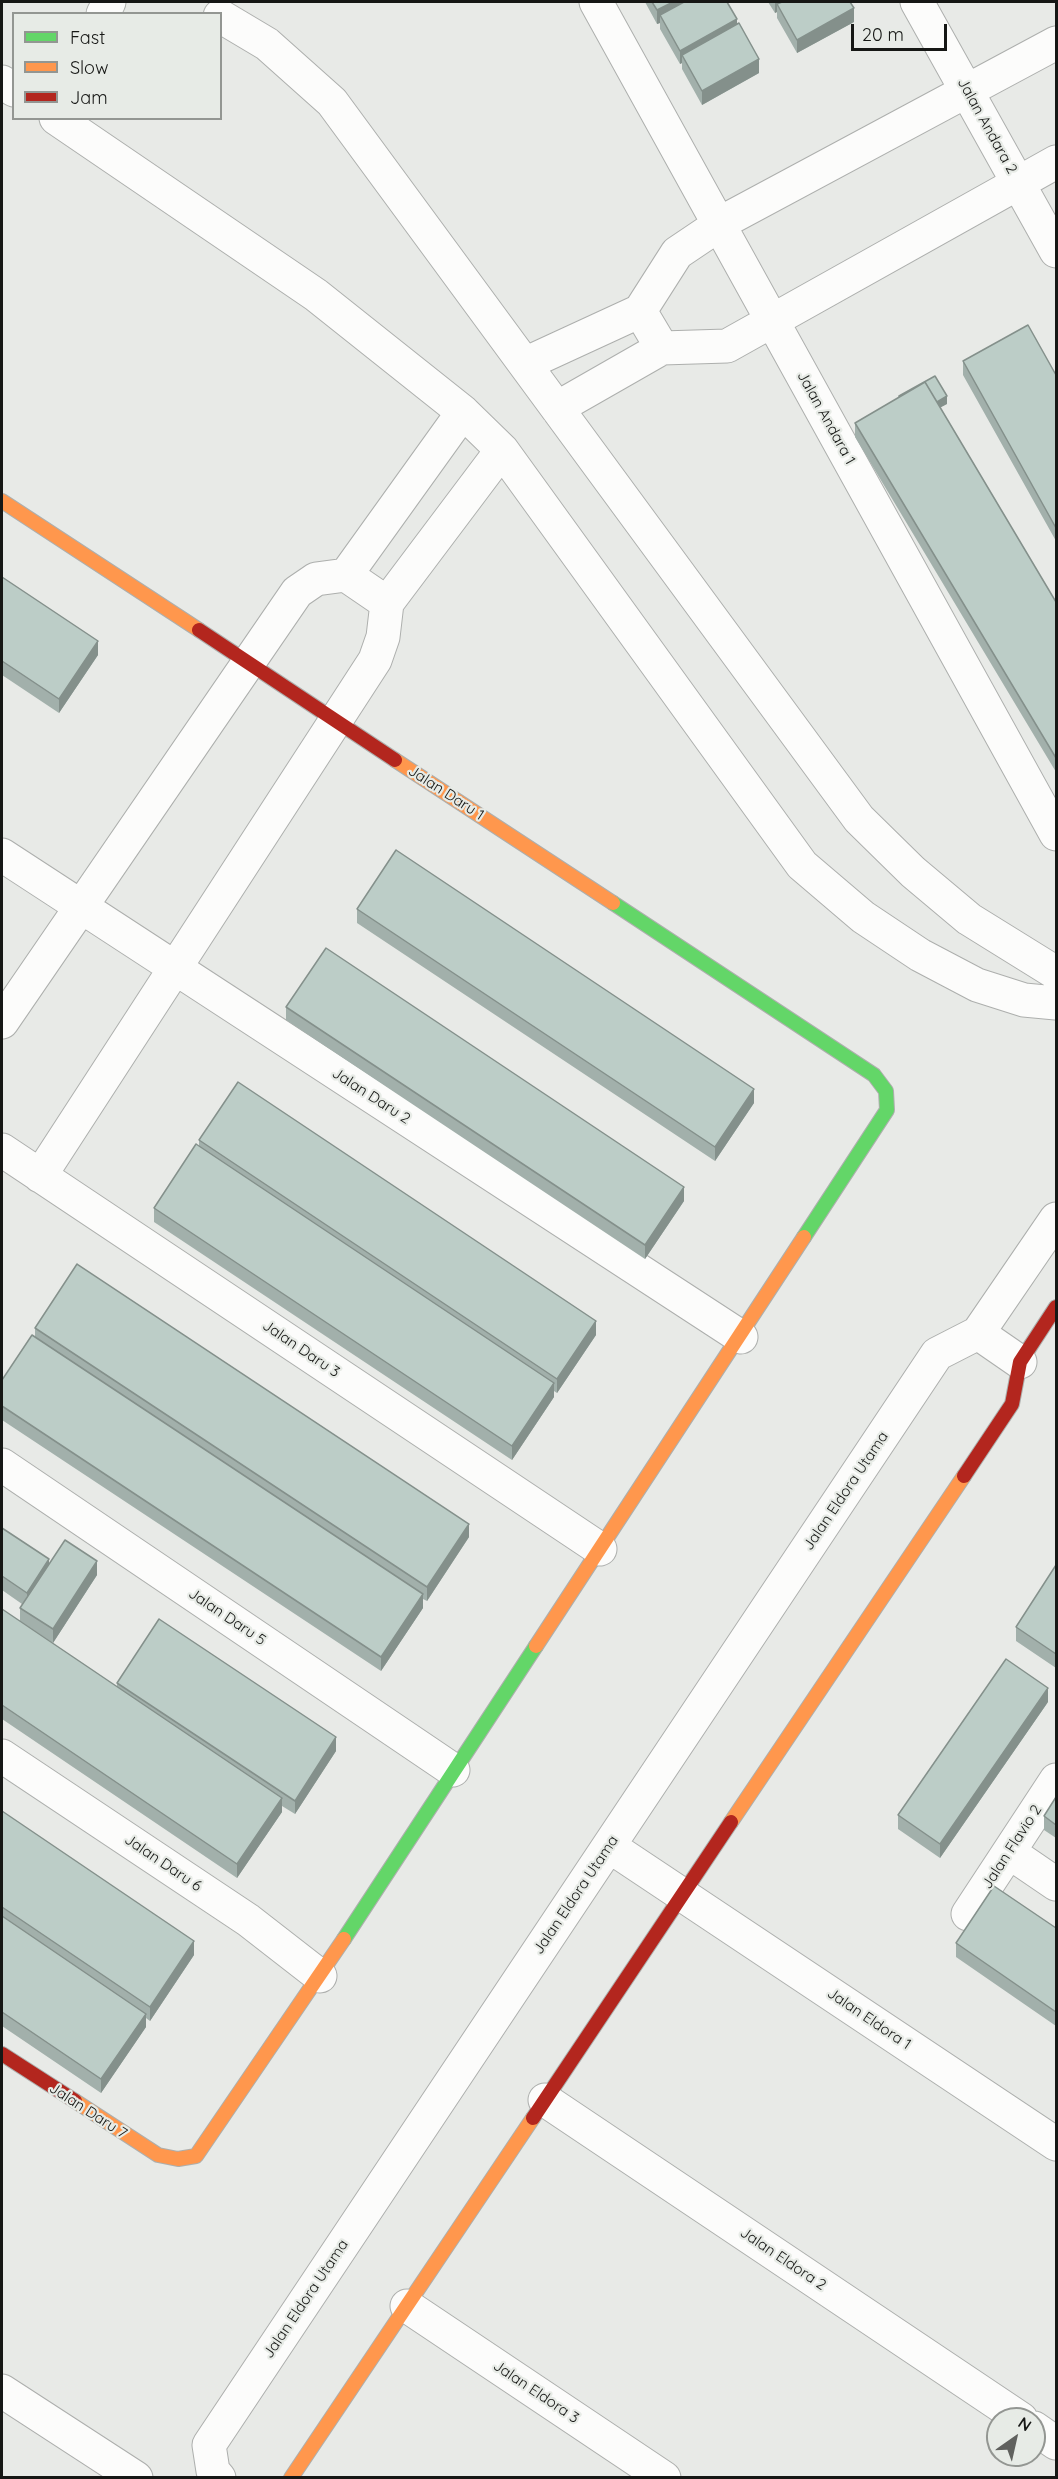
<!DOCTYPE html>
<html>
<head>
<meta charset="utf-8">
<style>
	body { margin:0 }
	#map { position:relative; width:1058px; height:2479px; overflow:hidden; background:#e8eae7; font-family:Quicksand,sans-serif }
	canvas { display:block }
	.frame { position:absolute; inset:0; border:3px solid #161715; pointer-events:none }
	.legend { position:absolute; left:12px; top:12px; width:210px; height:108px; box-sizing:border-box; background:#e7ebe6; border:2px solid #939692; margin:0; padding:8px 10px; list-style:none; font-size:18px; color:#161715 }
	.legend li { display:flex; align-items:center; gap:12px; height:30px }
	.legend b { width:30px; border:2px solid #939692 }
	.north { position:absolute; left:986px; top:2407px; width:60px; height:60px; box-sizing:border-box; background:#e7ebe6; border:2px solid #939692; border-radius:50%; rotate:34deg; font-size:16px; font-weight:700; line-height:24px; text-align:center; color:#161715 }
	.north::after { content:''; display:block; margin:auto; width:21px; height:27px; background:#60615e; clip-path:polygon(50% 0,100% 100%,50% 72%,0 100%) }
	.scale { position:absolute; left:851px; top:24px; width:96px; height:27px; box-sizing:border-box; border:3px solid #161715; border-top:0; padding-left:8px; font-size:18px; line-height:21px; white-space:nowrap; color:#161715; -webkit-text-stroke:4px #e7ebe6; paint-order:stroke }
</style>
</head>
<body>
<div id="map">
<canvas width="1058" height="2479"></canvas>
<div class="frame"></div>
<ul class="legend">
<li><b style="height:8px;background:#63d668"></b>Fast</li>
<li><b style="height:8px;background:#ff974d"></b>Slow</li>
<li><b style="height:8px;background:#b3261e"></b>Jam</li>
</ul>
<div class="north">N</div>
<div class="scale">20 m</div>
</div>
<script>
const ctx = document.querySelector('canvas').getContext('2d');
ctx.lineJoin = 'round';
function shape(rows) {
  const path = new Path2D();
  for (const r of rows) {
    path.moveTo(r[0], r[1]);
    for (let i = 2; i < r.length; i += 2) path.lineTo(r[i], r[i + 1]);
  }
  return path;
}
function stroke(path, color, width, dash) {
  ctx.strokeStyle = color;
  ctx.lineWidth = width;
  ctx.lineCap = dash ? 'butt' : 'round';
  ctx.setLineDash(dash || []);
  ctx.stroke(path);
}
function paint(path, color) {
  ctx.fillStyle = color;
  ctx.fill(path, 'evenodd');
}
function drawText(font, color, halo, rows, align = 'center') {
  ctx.font = font + ' Quicksand,sans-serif';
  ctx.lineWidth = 4.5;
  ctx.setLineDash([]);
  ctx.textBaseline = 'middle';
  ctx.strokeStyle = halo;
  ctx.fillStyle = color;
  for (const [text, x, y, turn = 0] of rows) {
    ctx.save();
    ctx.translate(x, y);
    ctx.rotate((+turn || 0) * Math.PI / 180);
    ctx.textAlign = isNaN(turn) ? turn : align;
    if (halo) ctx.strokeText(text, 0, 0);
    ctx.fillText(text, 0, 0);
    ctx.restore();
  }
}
const street = shape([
	[596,2,1056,834],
	[917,2,1056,251],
	[103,14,109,2],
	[220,16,267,44,332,102,859,819,913,872,969,919,1056,973],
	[1056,43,726,220,677,253,640,311,662,348,727,346,1056,162],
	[2,82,14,90],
	[56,118,316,295,463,412,502,450,802,865,863,917,920,955,977,985,1024,1000,1056,1003],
	[525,364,640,311],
	[557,408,662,348],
	[346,575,463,412],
	[387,603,502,450],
	[2,855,741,1337],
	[2,1022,297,592,316,579,346,575,387,603,383,637,375,660,40,1176],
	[2,1150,600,1549],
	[978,1333,1020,1362],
	[2,1465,453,1770],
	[2,1756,248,1920,320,1976],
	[609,1846,1056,2144],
	[1009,1852,1056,1884],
	[968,1914,1056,1780],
	[545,2100,1021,2419],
	[407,2306,664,2478],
	[2,2391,136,2478],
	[1034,2428,1056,2443],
	[219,2478,213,2471,209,2445,937,1354,978,1333,1056,1219]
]);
const fast = shape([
	[613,903,874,1075,886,1091,887,1110,804,1237],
	[344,1939,536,1646]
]);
const slow = shape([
	[2,501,199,630],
	[395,760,613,903],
	[536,1646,804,1237],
	[731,1822,964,1476],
	[75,2101,158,2155,178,2159,196,2156,344,1939],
	[291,2478,533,2118]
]);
const jam = shape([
	[199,630,395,760],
	[964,1476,1012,1404,1020,1362,1056,1307],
	[2,2054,75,2101],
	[533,2118,731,1822]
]);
const wall = shape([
	[645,2,727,2,759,73,702,105,682,69,682,63,680,64,660,29,660,23,657,24],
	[768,2,850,2,854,22,797,53,777,18,777,12,775,13],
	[963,361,1056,375,1056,541,963,375],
	[947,404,940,407,1056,602,1056,772,855,437,855,423],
	[2,577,98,655,59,713,2,675],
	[357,909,754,1103,715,1161,357,923],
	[286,1007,684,1201,645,1259,286,1020],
	[199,1140,596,1335,557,1393,554,1391,554,1397,512,1460,154,1222,154,1208,199,1146],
	[35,1328,469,1537,427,1601,423,1599,423,1608,381,1671,2,1420,2,1380,35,1337],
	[2,1528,49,1563,97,1575,53,1643,20,1621,20,1608,22,1604,2,1590],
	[1056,1565,1056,1668,1016,1641,1016,1627],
	[2,1609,117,1687,117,1683,336,1751,295,1814,282,1806,282,1812,237,1878,2,1719],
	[1048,1702,940,1858,898,1829,898,1815],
	[1056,1797,1056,1838,1044,1830,1044,1816],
	[2,1811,194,1955,150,2021,146,2018,146,2027,101,2093,2,2026],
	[1056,1928,1056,2026,956,1957,956,1943]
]);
const shadedWall = shape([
	[673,2,698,2,660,15,660,23,657,24,657,10],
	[775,2,796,2,777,4,777,12,775,13],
	[854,8,854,22,797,53,797,40],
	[737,19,737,33,682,55,682,63,680,64,680,51],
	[759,59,759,73,702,105,702,91],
	[947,396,947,404,934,411,934,404],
	[98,641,98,655,59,713,59,699],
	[754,1089,754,1103,715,1161,715,1147],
	[684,1187,684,1201,645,1259,645,1245],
	[596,1321,596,1335,557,1393,557,1379],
	[554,1383,554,1397,512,1460,512,1446],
	[469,1524,469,1537,427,1601,427,1587],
	[49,1559,49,1573,27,1607,27,1593],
	[97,1561,97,1575,53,1643,53,1629],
	[423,1594,423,1608,381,1671,381,1657],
	[1048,1688,1048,1702,940,1858,940,1844],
	[336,1737,336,1751,295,1814,295,1801],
	[282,1798,282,1812,237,1878,237,1864],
	[194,1941,194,1955,150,2021,150,2007],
	[146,2014,146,2027,101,2093,101,2079]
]);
const building = shape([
	[652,2,673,2,657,10,652,2],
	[684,2,727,2,737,19,680,51,660,15,684,2],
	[782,2,850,2,854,8,797,40,777,4,782,2],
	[739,23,759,59,702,91,682,55,739,23],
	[1028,325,1056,375,1056,528,963,361,1028,325],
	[935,376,947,396,937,402,925,382,899,397,899,396,935,376],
	[925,382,1056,602,1056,758,855,423,925,382],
	[2,577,98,641,59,699,2,661,2,577],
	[396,850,754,1089,715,1147,357,909,396,850],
	[326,948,684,1187,645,1245,286,1007,326,948],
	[238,1082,596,1321,557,1379,199,1140,238,1082],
	[196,1144,554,1383,512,1446,154,1208,196,1144],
	[77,1264,469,1524,427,1587,35,1328,77,1264],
	[32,1335,423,1594,381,1657,2,1406,2,1380,32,1335],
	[2,1528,49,1559,27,1593,2,1576,2,1528],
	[65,1540,97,1561,53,1629,20,1608,65,1540],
	[1056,1565,1056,1654,1016,1627,1056,1565],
	[2,1609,282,1798,237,1864,2,1705,2,1609],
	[159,1619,336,1737,295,1801,117,1683,159,1619],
	[1006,1659,1048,1688,940,1844,898,1815,1006,1659],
	[1056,1797,1056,1825,1044,1816,1056,1797],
	[2,1811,194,1941,150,2007,2,1907,2,1811],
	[994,1886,1056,1928,1056,2012,956,1943,994,1886],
	[2,1916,146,2014,101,2079,2,2012,2,1916]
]);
const streetNames = [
	["Jalan Andara 2",987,126,61],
	["Jalan Andara 1",826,418,61],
	["Jalan Daru 1",446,793,33],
	["Jalan Daru 2",371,1096,33],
	["Jalan Daru 3",301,1349,34],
	["Jalan Eldora Utama",846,1491,-56],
	["Jalan Daru 5",227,1617,34],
	["Jalan Flavio 2",1012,1847,-57],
	["Jalan Daru 6",163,1863,34],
	["Jalan Eldora Utama",576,1895,-56],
	["Jalan Eldora 1",869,2019,34],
	["Jalan Daru 7",88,2111,33],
	["Jalan Eldora 2",783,2259,34],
	["Jalan Eldora Utama",306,2299,-56],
	["Jalan Eldora 3",536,2392,34]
];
stroke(street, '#adafad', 35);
stroke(fast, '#adafad', 16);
stroke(slow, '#adafad', 16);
stroke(jam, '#adafad', 16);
stroke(street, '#fcfcfb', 33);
stroke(fast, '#63d668', 14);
stroke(slow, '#ff974d', 14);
stroke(jam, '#b3261e', 14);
paint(wall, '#a2b0ab');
paint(shadedWall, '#84908b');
paint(building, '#bccdc7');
stroke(building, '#84908b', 1.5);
drawText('15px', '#161715', '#e7ebe6', streetNames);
</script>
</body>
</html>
